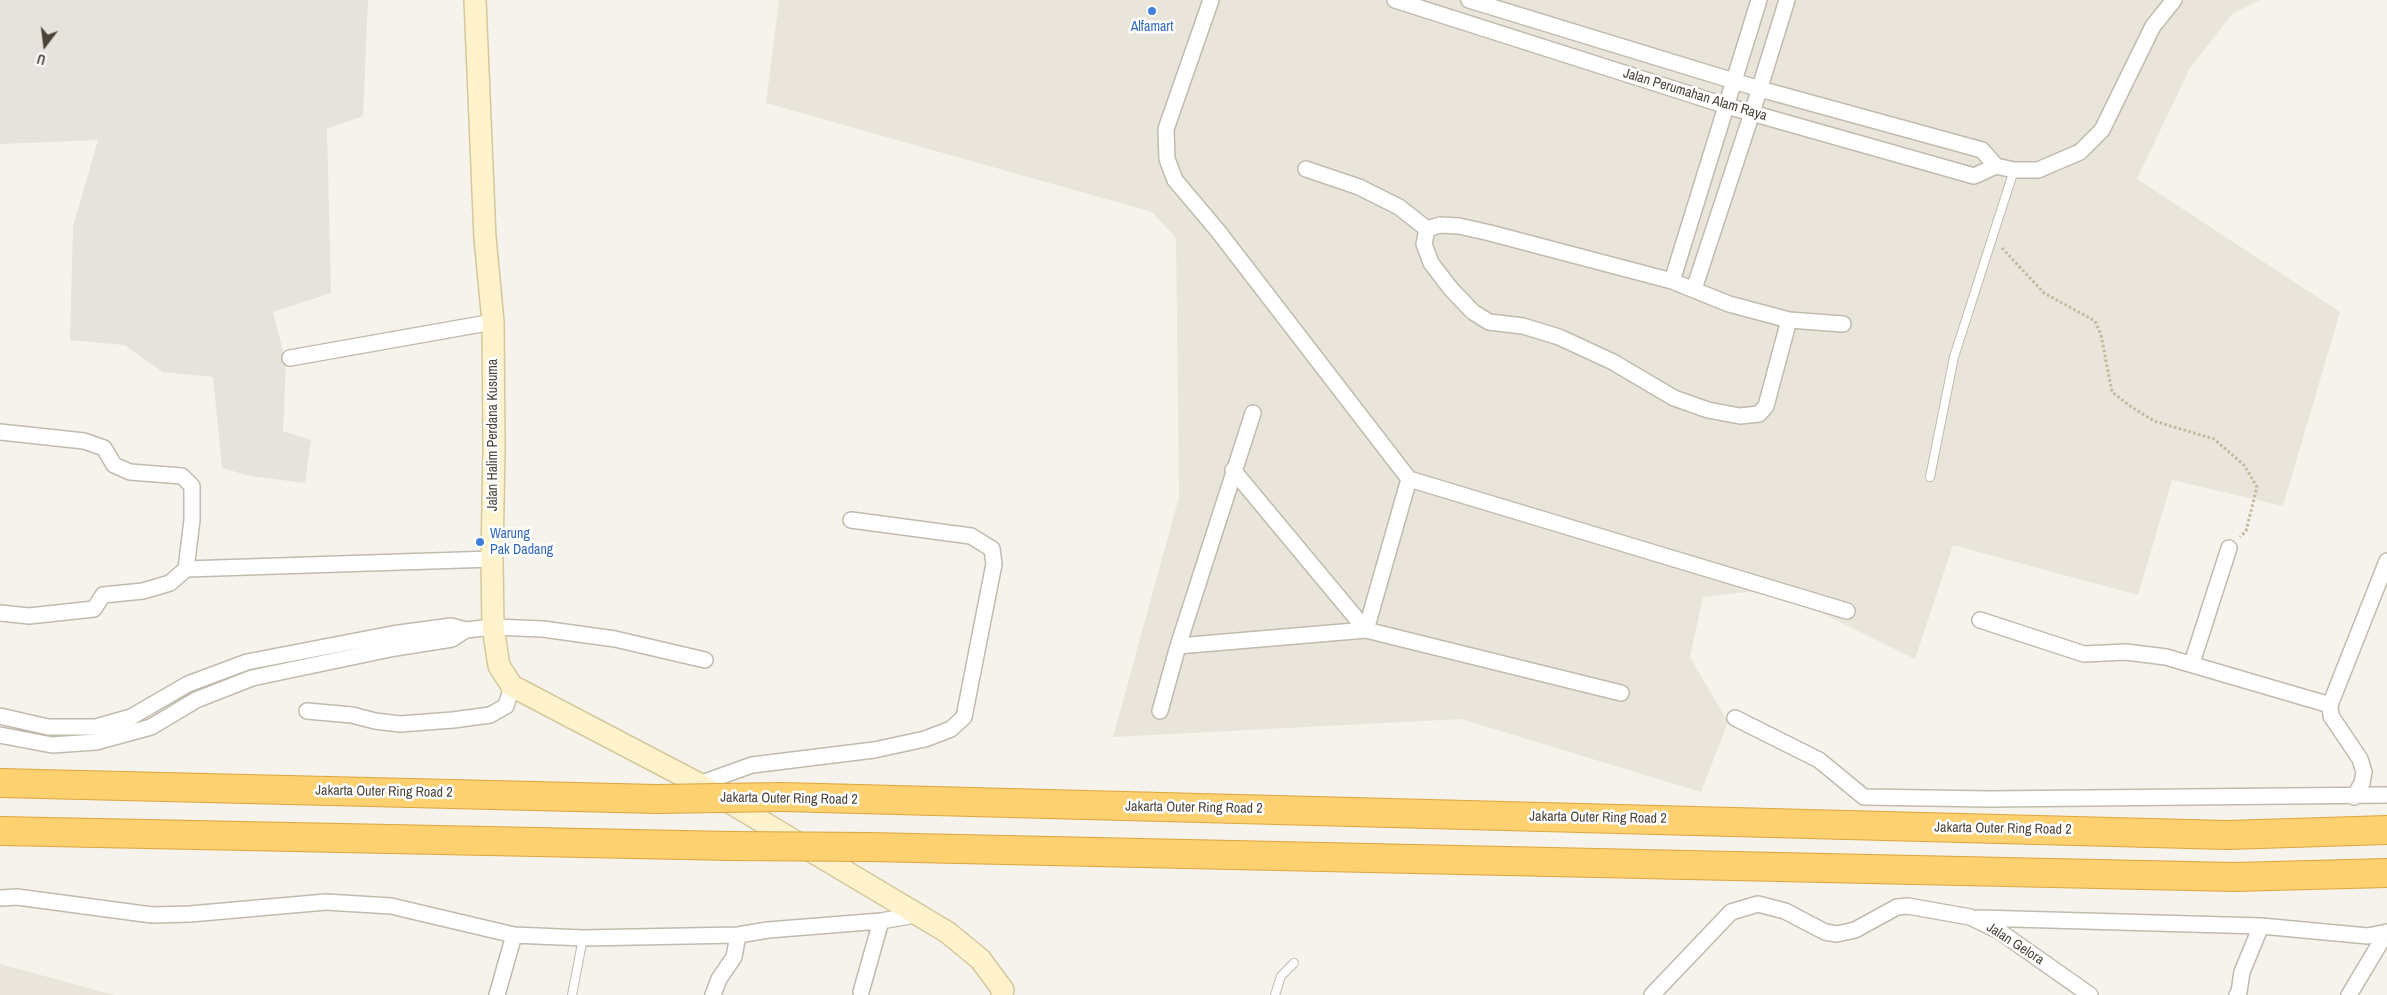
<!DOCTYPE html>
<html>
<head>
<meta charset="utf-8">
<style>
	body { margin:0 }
	#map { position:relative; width:2387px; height:995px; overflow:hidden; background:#f6f3ec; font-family:"Archivo Narrow",sans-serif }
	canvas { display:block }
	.north { position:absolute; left:20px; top:20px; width:50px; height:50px; -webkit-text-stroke:4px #fff; paint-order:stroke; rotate:195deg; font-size:14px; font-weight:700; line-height:20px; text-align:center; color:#4a4439 }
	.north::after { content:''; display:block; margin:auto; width:18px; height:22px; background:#4a4439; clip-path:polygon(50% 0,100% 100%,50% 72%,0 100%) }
</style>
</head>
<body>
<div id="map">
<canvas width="2387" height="995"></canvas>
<div class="north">U</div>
</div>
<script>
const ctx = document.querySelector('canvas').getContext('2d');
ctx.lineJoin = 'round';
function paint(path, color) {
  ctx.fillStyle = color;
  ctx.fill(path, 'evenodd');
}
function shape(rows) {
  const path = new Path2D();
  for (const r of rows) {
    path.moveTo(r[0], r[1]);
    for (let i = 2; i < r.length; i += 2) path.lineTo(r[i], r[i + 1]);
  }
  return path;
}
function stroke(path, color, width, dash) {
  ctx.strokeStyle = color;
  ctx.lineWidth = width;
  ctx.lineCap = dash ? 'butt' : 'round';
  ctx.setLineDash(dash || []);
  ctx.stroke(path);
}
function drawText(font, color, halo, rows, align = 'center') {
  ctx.font = font + ' "Archivo Narrow",sans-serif';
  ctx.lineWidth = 5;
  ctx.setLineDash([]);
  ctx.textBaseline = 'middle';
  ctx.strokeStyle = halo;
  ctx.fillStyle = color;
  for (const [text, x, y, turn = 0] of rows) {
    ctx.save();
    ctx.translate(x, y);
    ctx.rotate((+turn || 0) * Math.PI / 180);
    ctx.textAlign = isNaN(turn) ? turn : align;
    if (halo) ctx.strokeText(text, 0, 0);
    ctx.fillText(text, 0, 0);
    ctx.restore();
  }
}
const residential = shape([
	[779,0,2260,0,2232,14,2190,68,2137,179,2340,312,2283,506,2172,480,2138,595,1953,545,1915,659,1773,589,1703,597,1690,657,1728,722,1701,792,1461,719,1113,737,1179,497,1176,238,1152,212,766,103],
	[0,964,114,995,0,995]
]);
const industrial = shape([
	[0,0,368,0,363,116,327,129,331,293,273,312,286,363,283,431,311,440,305,483,250,476,222,468,213,377,163,372,124,345,70,340,73,227,98,140,0,144]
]);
const path = shape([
	[2002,248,2044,293,2095,321,2101,335,2112,392,2130,406,2154,421,2214,439,2244,465,2257,487,2246,531,2240,537]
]);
const lane = shape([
	[1930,477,1954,357,2014,170],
	[572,995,583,938],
	[1275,995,1281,976,1294,963]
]);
const street = shape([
	[1211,0,1166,129,1167,159,1175,180,1218,231,1409,479,1847,611],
	[1395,0,1727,106,1974,176,1996,166],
	[1469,0,1760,89,1982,150,1996,166,2014,170,2038,170,2080,152,2102,130,2153,26,2174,0],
	[1306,169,1359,187,1399,207,1427,229,1440,225,1459,226,1490,233,1672,281,1729,304,1789,320,1843,324],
	[1427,229,1424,244,1431,263,1451,289,1473,312,1489,322,1523,326,1559,337,1613,362,1674,398,1708,410,1740,416,1759,414,1766,406,1789,320],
	[1672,281,1759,0],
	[1694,289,1752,113,1787,0],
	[290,358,493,322],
	[0,432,84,441,104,448,114,465,130,472,182,476,192,486,192,520,186,569],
	[1233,470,1366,630,1621,693],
	[0,613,29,616,94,609,103,595,143,591,170,583,186,569,492,559],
	[1980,620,2084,654,2126,652,2166,657,2330,705],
	[1178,646,1366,630,1409,479],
	[2192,663,2229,548],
	[307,711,352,715,375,721,400,724,453,720,490,715,506,706,512,686],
	[1160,711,1178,646,1253,413],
	[0,716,48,727,96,727,131,717,188,684,247,662,392,634,451,626,466,630,493,627,543,629,615,639,705,660],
	[1735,718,1819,760,1864,797,1990,799,2387,795],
	[0,735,52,745,96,742,151,727,196,700,252,678,395,648,452,639,466,630],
	[699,784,752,765,874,750,925,739,951,729,964,717,994,564,992,549,971,536,851,520],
	[2354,797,2362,783,2364,772,2360,759,2331,716,2330,705,2387,561],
	[0,898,17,897,152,915,190,914,326,902,391,906,514,935,583,938,738,935,768,930,881,921,915,915],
	[1979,918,2261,926,2368,936,2387,932],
	[861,992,881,921],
	[497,995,514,935],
	[713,995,719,979,734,957,738,935],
	[1652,995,1731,912,1758,904,1785,911,1825,932,1837,934,1855,930,1897,907,1908,906,1970,917,1999,931,2090,995],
	[2237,995,2239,992,2242,972,2261,926],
	[2349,995,2386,933]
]);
const secondary = shape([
	[475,0,485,238,493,322,494,448,492,559,493,627,499,666,512,686,699,784,947,932,980,959,1003,990,1002,995]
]);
const highway = shape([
	[0,783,657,799],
	[782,797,2227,835,2387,830],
	[0,831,731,846],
	[868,847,2234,877,2387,873]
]);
const highwayBridge = shape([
	[657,799,782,797],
	[731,846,868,847]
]);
const markers = [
	[1152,11,5,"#3f7fe0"],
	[480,542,5,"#3f7fe0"]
];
const shopNames = [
	["Alfamart",1152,27],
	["Warung",490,534,"left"],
	["Pak Dadang",490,550,"left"]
];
const streetNames = [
	["Jalan Perumahan Alam Raya",1695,95,17],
	["Jalan Halim Perdana Kusuma",493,435,-90],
	["Jakarta Outer Ring Road 2",384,792,1],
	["Jakarta Outer Ring Road 2",789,799,1],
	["Jakarta Outer Ring Road 2",1194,808,1],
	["Jakarta Outer Ring Road 2",1598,818,1],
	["Jakarta Outer Ring Road 2",2003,829,1],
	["Jalan Gelora",2015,944,33]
];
paint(residential, '#e9e5da');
paint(industrial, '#e6e2dd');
stroke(lane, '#c1bbae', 10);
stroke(street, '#c1bbae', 18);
stroke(secondary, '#d5c79b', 24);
stroke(highway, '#dda63e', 30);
stroke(path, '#c3b79f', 3, [2.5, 2.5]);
stroke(lane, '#fff', 8);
stroke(street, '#fff', 15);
stroke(secondary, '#fef3cd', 21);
stroke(highway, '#fdd070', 28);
stroke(highwayBridge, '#dda63e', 30, []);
stroke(highwayBridge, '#fdd070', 28);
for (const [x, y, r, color] of markers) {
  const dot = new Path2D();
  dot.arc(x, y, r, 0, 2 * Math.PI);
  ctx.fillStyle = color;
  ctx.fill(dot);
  stroke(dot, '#fff', 2);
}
drawText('14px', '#366cbe', '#fff', shopNames);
drawText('14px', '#4a4439', '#fff', streetNames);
</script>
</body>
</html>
